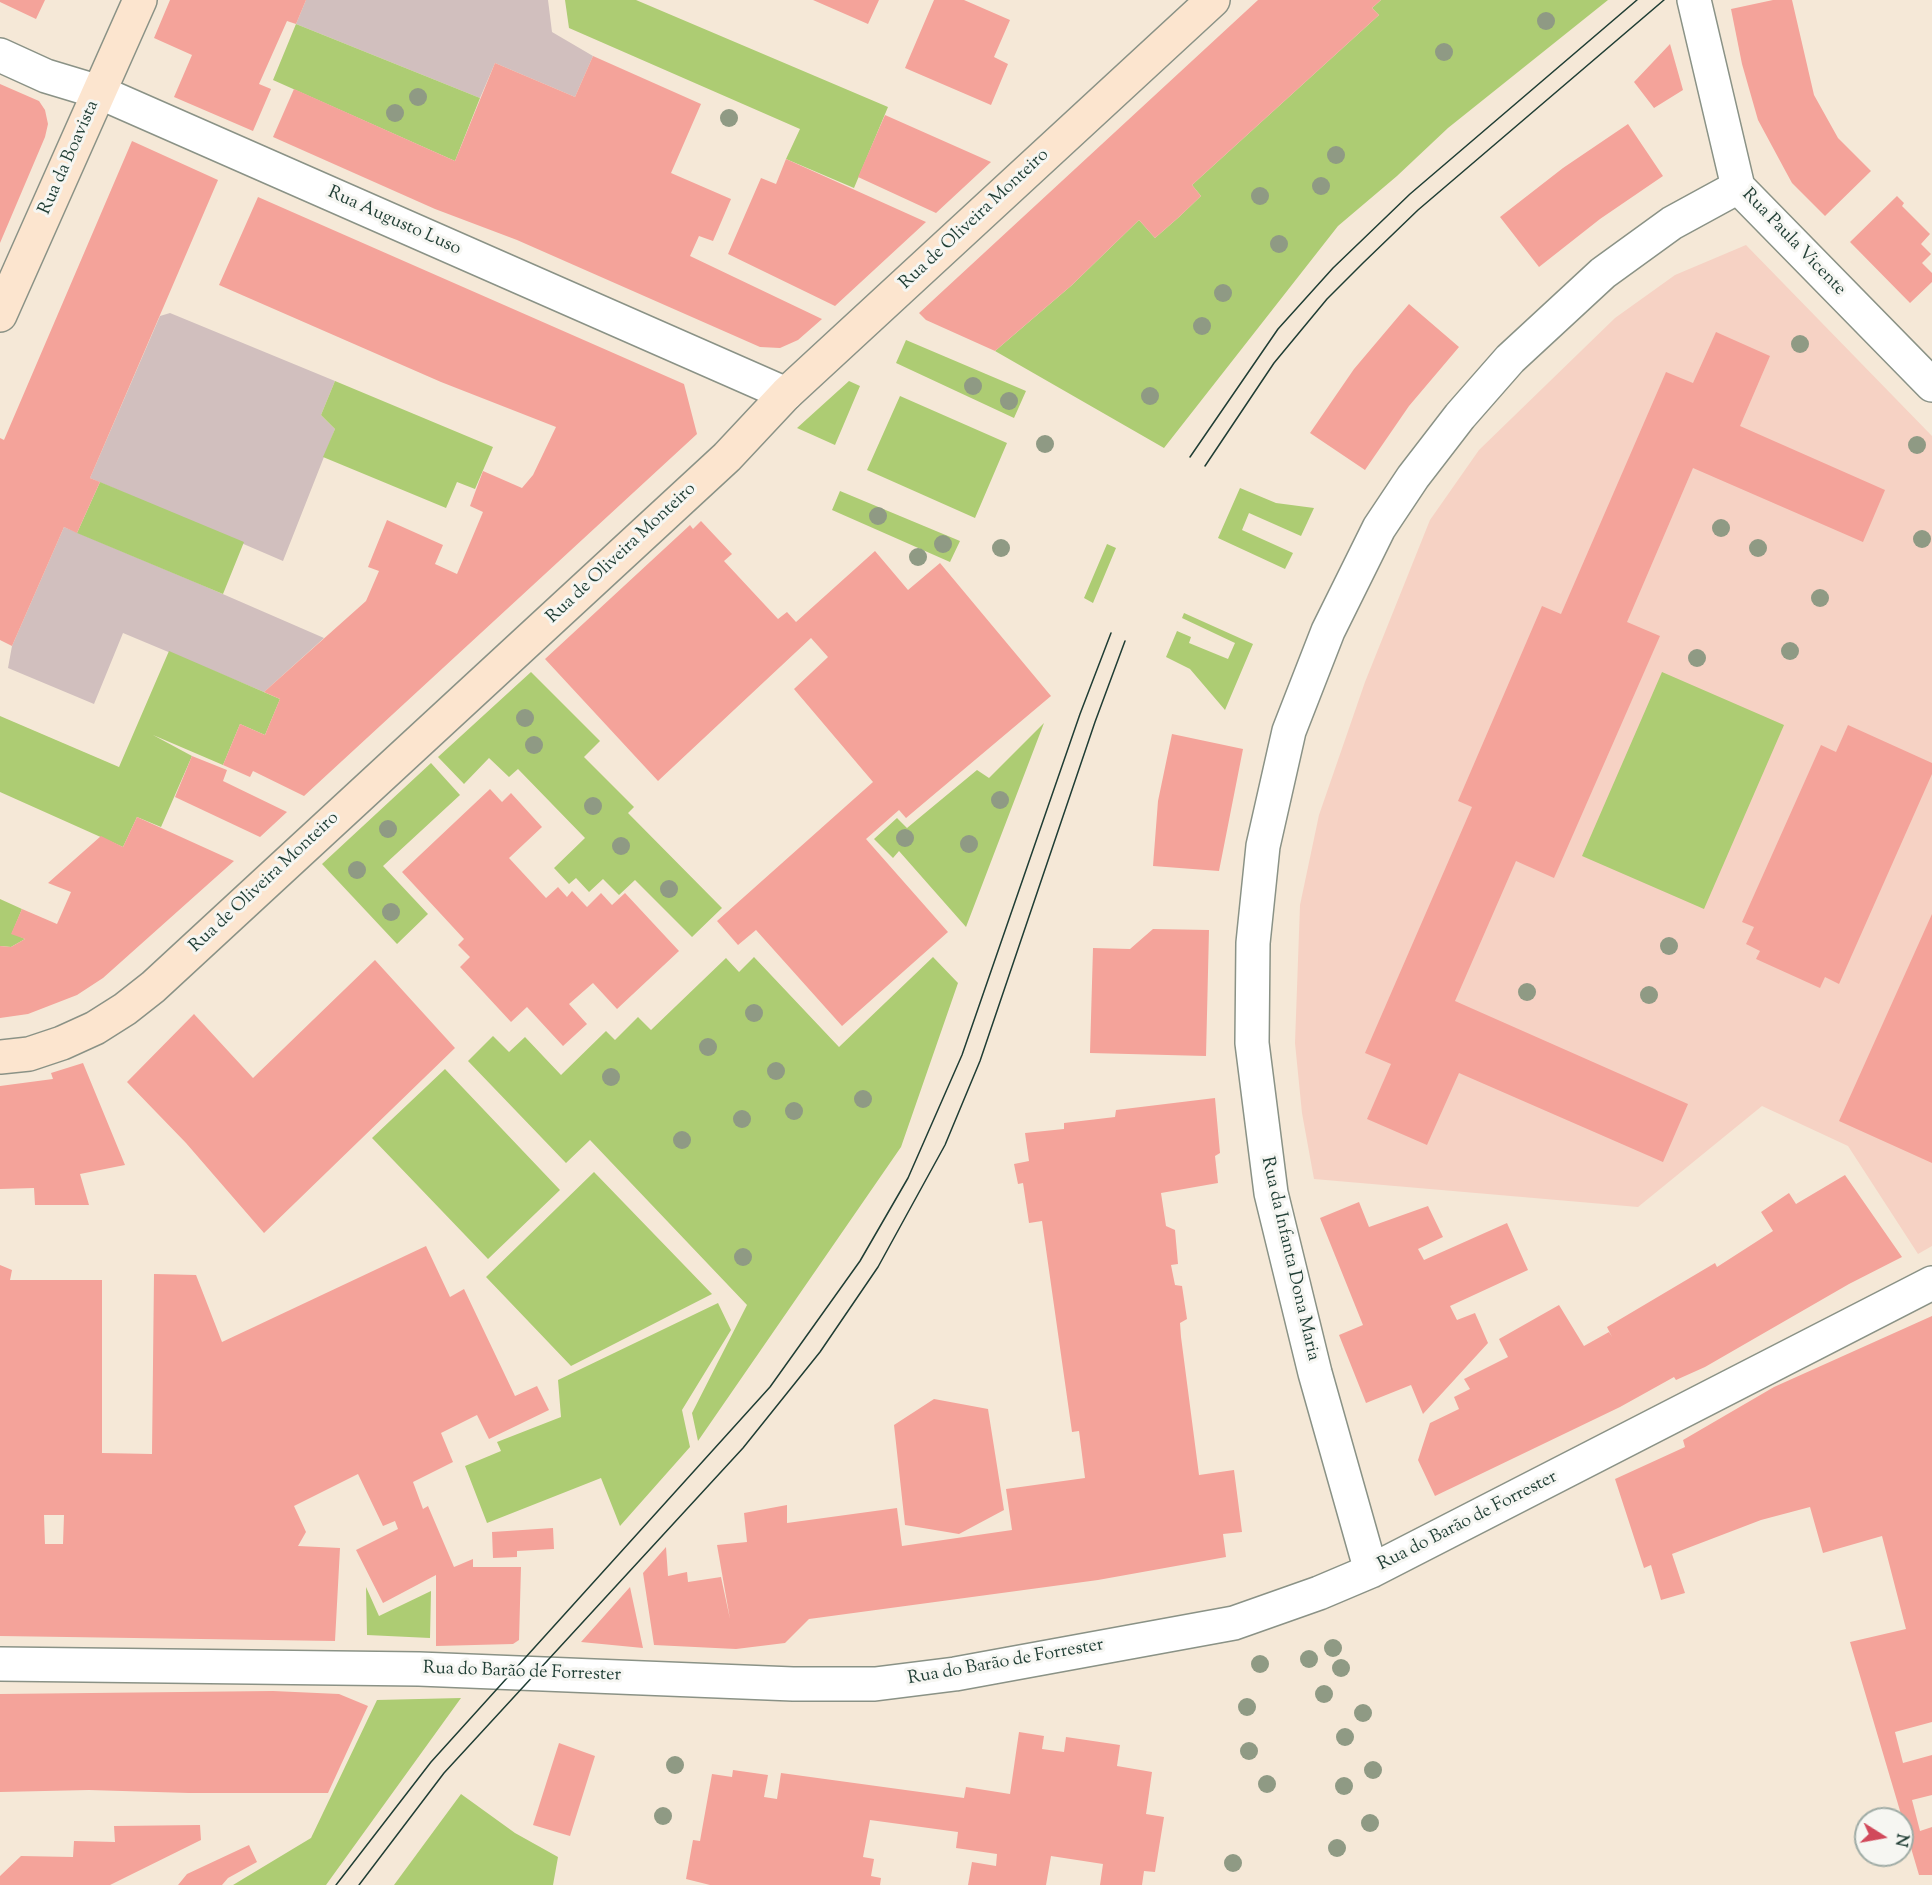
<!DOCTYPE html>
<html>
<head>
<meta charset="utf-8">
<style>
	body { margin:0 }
	#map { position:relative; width:1932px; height:1885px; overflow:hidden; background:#f5e8d7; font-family:"Sorts Mill Goudy",serif }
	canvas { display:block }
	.north { position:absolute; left:1854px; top:1807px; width:60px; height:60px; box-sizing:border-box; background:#f6f6f2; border:2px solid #a0aca6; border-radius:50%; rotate:101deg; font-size:16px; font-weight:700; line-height:24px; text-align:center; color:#1f3d34 }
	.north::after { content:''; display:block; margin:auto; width:21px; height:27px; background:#d1495b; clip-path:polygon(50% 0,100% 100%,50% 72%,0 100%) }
</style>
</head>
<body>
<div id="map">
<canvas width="1932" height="1885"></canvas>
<div class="north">N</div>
</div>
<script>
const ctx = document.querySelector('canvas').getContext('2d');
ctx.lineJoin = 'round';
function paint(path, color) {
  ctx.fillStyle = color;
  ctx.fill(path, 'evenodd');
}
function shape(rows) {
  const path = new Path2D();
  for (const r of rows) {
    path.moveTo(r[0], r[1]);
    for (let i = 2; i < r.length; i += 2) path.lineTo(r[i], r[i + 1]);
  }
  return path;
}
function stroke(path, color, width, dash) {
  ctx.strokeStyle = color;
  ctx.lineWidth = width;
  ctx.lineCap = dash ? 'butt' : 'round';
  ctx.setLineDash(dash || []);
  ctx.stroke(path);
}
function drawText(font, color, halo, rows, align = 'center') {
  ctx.font = font + ' "Sorts Mill Goudy",serif';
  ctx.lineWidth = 6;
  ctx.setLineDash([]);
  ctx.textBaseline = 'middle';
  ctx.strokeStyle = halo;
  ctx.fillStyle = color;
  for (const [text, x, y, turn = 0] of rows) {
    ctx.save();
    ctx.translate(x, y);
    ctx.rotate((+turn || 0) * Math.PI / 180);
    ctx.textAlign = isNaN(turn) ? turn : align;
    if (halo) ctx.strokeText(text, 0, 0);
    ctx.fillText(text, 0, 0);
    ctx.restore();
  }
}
const built = shape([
	[1746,245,1932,436,1932,1246,1918,1254,1848,1146,1762,1106,1638,1207,1314,1179,1302,1113,1295,1043,1300,905,1319,815,1365,682,1430,520,1479,450,1615,318,1675,275]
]);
const industrial = shape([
	[306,0,548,0,552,32,593,56,575,97,495,63,480,98,296,24],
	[170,313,335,381,321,415,335,429,283,561,90,478,160,316],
	[64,527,202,585,324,638,264,692,123,633,94,704,8,668,12,646]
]);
const green = shape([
	[565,0,636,0,888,107,854,188,786,159,800,129,569,28],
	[1381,0,1608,0,1448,128,1397,176,1338,226,1164,448,995,351,1072,285,1139,220,1155,238,1179,217,1201,196,1192,185,1379,15,1372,8],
	[296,24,480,98,455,161,273,80],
	[906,340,1026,391,1014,418,896,363],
	[335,381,493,447,475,489,457,482,446,508,323,457,335,429,321,415],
	[849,381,860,386,835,445,797,428],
	[900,396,1007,443,975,518,867,470],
	[100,482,244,542,223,594,77,533],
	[1240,488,1276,503,1314,508,1301,536,1249,513,1242,530,1293,553,1285,569,1218,538],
	[840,491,960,541,950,562,832,510],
	[1107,544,1116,548,1093,603,1084,598],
	[1184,613,1253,644,1225,710,1190,669,1166,657,1177,631,1191,637,1189,643,1228,659,1235,643,1182,618],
	[169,651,280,699,265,735,240,724,223,765,153,735,192,756,161,827,137,817,123,847,0,792,0,716,119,767],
	[531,672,600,741,584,757,634,807,628,813,722,908,692,937,635,880,619,895,603,879,589,892,576,878,569,884,554,868,585,838,518,769,509,777,489,758,464,784,438,757],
	[1662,672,1784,725,1704,909,1582,856],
	[1044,723,966,927,899,851,893,858,874,839,897,818,907,828,977,770,989,778],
	[431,763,460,795,383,866,428,914,397,944,322,864],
	[0,899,22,909,12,933,25,939,11,947,0,946],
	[754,957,839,1047,933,957,958,983,901,1147,698,1441,692,1413,747,1305,590,1140,566,1163,468,1061,493,1036,509,1052,525,1037,561,1075,606,1031,615,1040,638,1017,651,1030,726,958,739,972],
	[445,1069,560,1190,488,1259,372,1138],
	[594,1172,712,1294,571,1366,486,1277],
	[718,1303,731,1330,682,1410,690,1447,620,1526,601,1478,487,1523,465,1466,501,1451,497,1442,561,1417,558,1380],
	[366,1587,379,1616,431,1591,430,1638,367,1635],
	[461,1698,326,1885,233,1885,311,1838,377,1700],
	[461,1794,515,1833,558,1857,553,1885,394,1885]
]);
const building = shape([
	[0,0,45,0,36,19,0,2],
	[170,0,306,0,296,24,287,21,259,84,271,89,253,131,174,97,192,55,154,38],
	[813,0,879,0,868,24],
	[934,0,964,0,1010,20,994,57,1008,64,991,105,905,68],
	[1258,0,1381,0,1372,8,1379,15,1192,185,1201,196,1179,217,1155,238,1139,220,1072,285,995,351,926,320,919,313],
	[1773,0,1792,0,1814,95,1838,138,1871,171,1825,216,1792,183,1786,172,1758,120,1742,64,1731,9],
	[1670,44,1683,90,1654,108,1634,82],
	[593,56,701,104,671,173,731,199,713,241,699,236,690,256,822,319,798,340,780,348,760,347,517,240,435,209,273,137,294,89,455,161,495,63,575,97],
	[0,84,39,101,45,110,48,124,45,137,0,243],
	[885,115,991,162,936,213,858,177],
	[1628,124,1663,176,1600,219,1539,267,1500,217,1563,168],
	[132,141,218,180,90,478,100,482,77,533,64,527,12,646,0,640,0,438,4,440],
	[786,159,926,222,835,306,728,254,761,178,776,184],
	[1897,196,1904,203,1902,206,1930,234,1921,244,1931,254,1922,263,1932,273,1932,282,1910,303,1850,242],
	[258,197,684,384,697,434,304,796,253,771,250,777,223,765,240,724,265,735,280,699,264,692,366,601,379,571,368,567,387,520,443,545,435,564,457,574,483,512,470,506,483,471,522,488,533,475,556,427,441,382,219,285],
	[1409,304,1459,347,1409,406,1365,470,1310,433,1354,369],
	[1716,332,1770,356,1740,426,1885,490,1863,542,1693,468,1627,622,1660,636,1554,878,1516,861,1455,1001,1688,1104,1663,1162,1459,1073,1427,1145,1367,1119,1391,1064,1365,1053,1472,807,1458,801,1542,606,1561,614,1666,372,1693,383],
	[701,521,732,554,724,561,778,619,787,612,796,622,875,551,908,590,940,563,1051,696,906,818,899,810,866,839,948,932,842,1026,756,930,738,945,717,921,873,782,794,689,828,657,811,638,658,781,545,659,690,525,693,529],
	[1848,725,1932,763,1932,774,1839,984,1825,977,1820,988,1756,959,1760,951,1746,944,1754,927,1742,922,1821,745,1836,752],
	[1172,734,1243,749,1219,871,1153,866,1158,801],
	[192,756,227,770,223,781,287,812,260,837,175,797],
	[490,789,502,802,511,793,542,827,509,858,546,898,558,887,567,897,572,891,587,907,601,893,612,905,625,893,679,951,617,1009,593,983,569,1004,587,1024,563,1046,527,1007,511,1022,460,967,470,957,458,945,464,939,402,872],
	[137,817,234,861,103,978,77,995,28,1014,0,1018,0,946,11,947,25,939,11,934,22,909,57,924,71,892,48,883,101,836,123,847],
	[1932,914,1932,1163,1839,1121],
	[1153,929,1209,930,1206,1056,1090,1053,1093,948,1130,949],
	[375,960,455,1048,264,1233,186,1143,127,1082,194,1014,253,1078],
	[83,1063,125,1165,80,1174,89,1205,35,1205,34,1188,0,1189,0,1086,53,1079,51,1073],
	[1215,1098,1220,1153,1215,1156,1218,1183,1161,1193,1166,1226,1175,1230,1178,1264,1171,1265,1175,1285,1182,1286,1187,1319,1180,1323,1181,1337,1199,1475,1234,1470,1242,1532,1223,1534,1226,1557,1098,1580,809,1619,785,1643,736,1649,654,1645,643,1573,666,1547,668,1576,687,1572,688,1582,721,1577,730,1619,717,1545,747,1542,744,1513,787,1505,787,1523,897,1508,902,1546,1012,1530,1006,1489,1085,1478,1079,1431,1072,1432,1042,1221,1029,1223,1023,1183,1018,1184,1014,1164,1029,1161,1025,1133,1064,1129,1064,1123,1115,1117,1116,1110],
	[1845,1175,1902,1257,1849,1284,1705,1367,1676,1380,1674,1377,1620,1407,1435,1496,1418,1460,1430,1423,1459,1409,1454,1397,1470,1389,1464,1379,1508,1357,1499,1339,1559,1305,1584,1346,1609,1332,1612,1337,1607,1327,1715,1263,1717,1267,1773,1231,1761,1212,1789,1193,1796,1204],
	[1359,1202,1369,1227,1428,1206,1443,1237,1418,1249,1424,1260,1507,1223,1528,1270,1450,1306,1457,1320,1475,1313,1488,1343,1423,1414,1411,1385,1366,1403,1339,1335,1363,1325,1320,1218],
	[426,1246,450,1297,464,1289,515,1396,537,1386,549,1410,489,1439,477,1415,441,1433,453,1462,413,1482,423,1509,428,1506,454,1567,473,1559,473,1567,521,1567,519,1640,513,1644,436,1646,436,1575,383,1603,356,1550,398,1529,395,1521,383,1526,358,1474,294,1506,306,1532,298,1546,340,1548,335,1641,0,1636,0,1265,12,1270,10,1280,102,1280,102,1453,152,1454,154,1274,196,1275,222,1342],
	[44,1515,64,1515,63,1544,45,1544],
	[1932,1316,1932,1722,1895,1732,1903,1763,1932,1755,1932,1795,1912,1800,1920,1831,1932,1827,1932,1875,1919,1875,1850,1642,1906,1629,1882,1536,1823,1553,1810,1507,1761,1520,1672,1554,1685,1593,1661,1600,1651,1565,1644,1568,1615,1479,1685,1447,1683,1440,1774,1387],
	[934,1399,988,1409,1004,1510,959,1534,905,1525,894,1425],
	[553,1528,554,1549,517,1551,517,1557,493,1558,492,1532],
	[630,1587,643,1648,581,1642],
	[273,1691,339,1694,368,1706,328,1793,189,1793,89,1790,0,1792,0,1694],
	[1019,1732,1044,1736,1042,1749,1064,1752,1066,1737,1120,1745,1117,1766,1152,1772,1146,1814,1164,1817,1155,1872,1144,1871,1142,1885,1100,1885,1103,1864,1051,1856,1046,1885,968,1885,972,1862,996,1866,997,1854,956,1848,958,1832,870,1820,863,1857,874,1859,871,1876,881,1878,880,1885,710,1885,686,1879,693,1840,700,1841,712,1774,732,1777,733,1770,768,1775,764,1797,777,1799,781,1773,964,1798,966,1787,1010,1794],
	[559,1743,595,1756,570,1836,533,1825],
	[200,1825,201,1840,110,1885,0,1885,0,1876,21,1856,73,1857,74,1841,115,1842,114,1826],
	[249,1845,257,1862,228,1878,222,1885,178,1885,187,1874]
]);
const street = shape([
	[1694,0,1738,187,1932,385],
	[0,55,46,76,99,92,786,394],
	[1371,1571,1315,1373,1271,1193,1252,1043,1253,943,1263,846,1289,731,1328,631,1379,528,1413,477,1460,416,1510,359,1603,273,1672,223,1738,187],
	[0,1664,419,1669,793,1684,875,1684,955,1674,1234,1623,1319,1593,1371,1571,1932,1283]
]);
const secondary = shape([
	[0,315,140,0],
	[0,1057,29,1054,62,1043,95,1028,125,1009,153,987,727,457,786,394,1213,0]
]);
const tram = shape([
	[1190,457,1278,329,1333,268,1410,194,1637,0],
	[1205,466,1274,363,1327,299,1363,263,1418,210,1664,0],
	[336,1885,431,1762,770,1387,860,1261,908,1178,962,1055,1080,714,1111,633],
	[359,1885,444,1773,743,1448,820,1352,878,1267,945,1145,980,1061,1095,722,1125,641]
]);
const trees = [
	[1546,21],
	[1444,52],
	[418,97],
	[395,113],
	[729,118],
	[1336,155],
	[1321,186],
	[1260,196],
	[1279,244],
	[1223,293],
	[1202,326],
	[1800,344],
	[973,386],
	[1150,396],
	[1009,401],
	[1045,444],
	[1917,445],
	[878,516],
	[1721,528],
	[1922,539],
	[943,544],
	[1001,548],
	[1758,548],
	[918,557],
	[1820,598],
	[1790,651],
	[1697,658],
	[525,718],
	[534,745],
	[1000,800],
	[593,806],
	[388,829],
	[905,838],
	[969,844],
	[621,846],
	[357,870],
	[669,889],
	[391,912],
	[1669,946],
	[1527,992],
	[1649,995],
	[754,1013],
	[708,1047],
	[776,1071],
	[611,1077],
	[863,1099],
	[794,1111],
	[742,1119],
	[682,1140],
	[743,1257],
	[1333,1648],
	[1309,1659],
	[1260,1664],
	[1341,1668],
	[1324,1694],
	[1247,1707],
	[1363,1713],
	[1345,1737],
	[1249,1751],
	[675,1765],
	[1373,1770],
	[1267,1784],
	[1344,1786],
	[663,1816],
	[1370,1823],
	[1337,1848],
	[1233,1863]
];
const streetNames = [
	["Rua da Boavista",70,158,-66],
	["Rua de Oliveira Monteiro",975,220,-43],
	["Rua Augusto Luso",394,222,24],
	["Rua Paula Vicente",1793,243,46],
	["Rua de Oliveira Monteiro",622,554,-43],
	["Rua de Oliveira Monteiro",265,883,-43],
	["Rua da Infanta Dona Maria",1289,1259,77],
	["Rua do Barão de Forrester",1468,1522,-27],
	["Rua do Barão de Forrester",1006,1663,-10],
	["Rua do Barão de Forrester",522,1673,2]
];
paint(built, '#f6d2c4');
paint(industrial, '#d1bfbe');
paint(green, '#adcc73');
paint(building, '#f4a39a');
stroke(street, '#8a9286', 36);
stroke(secondary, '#8a9286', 36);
stroke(street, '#fff', 33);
stroke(secondary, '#fce5cf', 33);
stroke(tram, '#1f3d34', 1.5);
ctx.fillStyle = '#8f9a84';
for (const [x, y] of trees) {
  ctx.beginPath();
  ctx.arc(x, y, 9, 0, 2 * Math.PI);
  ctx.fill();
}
drawText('18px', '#1f3d34', '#f6f6f2', streetNames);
</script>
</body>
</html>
